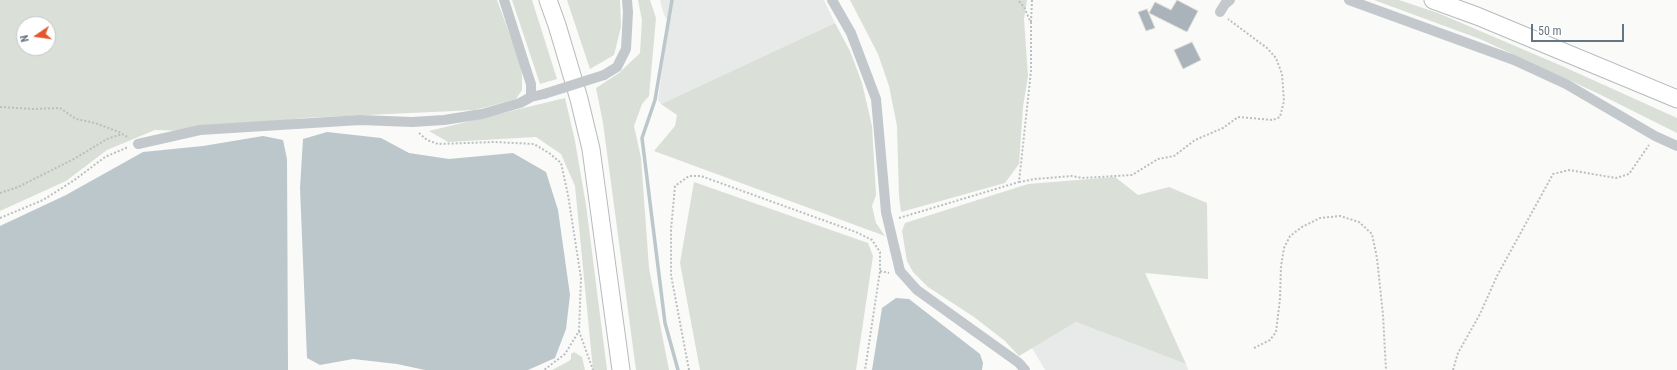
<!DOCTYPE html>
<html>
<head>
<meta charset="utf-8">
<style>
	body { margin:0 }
	#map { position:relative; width:1677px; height:370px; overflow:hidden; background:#fafaf8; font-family:"Roboto Condensed",sans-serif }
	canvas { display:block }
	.north { position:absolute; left:16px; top:16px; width:40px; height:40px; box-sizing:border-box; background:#fff; border:1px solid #c1c8cd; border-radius:50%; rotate:257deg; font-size:11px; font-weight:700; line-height:16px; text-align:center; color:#657683 }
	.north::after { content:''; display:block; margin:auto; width:14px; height:18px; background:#e4572e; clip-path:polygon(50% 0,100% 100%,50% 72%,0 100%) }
	.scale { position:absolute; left:1531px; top:24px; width:93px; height:18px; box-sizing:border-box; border:2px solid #657683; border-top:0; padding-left:5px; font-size:12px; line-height:14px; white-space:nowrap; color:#657683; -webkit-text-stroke:3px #fff; paint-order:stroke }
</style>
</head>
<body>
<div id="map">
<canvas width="1677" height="370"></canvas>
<div class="north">N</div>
<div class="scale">50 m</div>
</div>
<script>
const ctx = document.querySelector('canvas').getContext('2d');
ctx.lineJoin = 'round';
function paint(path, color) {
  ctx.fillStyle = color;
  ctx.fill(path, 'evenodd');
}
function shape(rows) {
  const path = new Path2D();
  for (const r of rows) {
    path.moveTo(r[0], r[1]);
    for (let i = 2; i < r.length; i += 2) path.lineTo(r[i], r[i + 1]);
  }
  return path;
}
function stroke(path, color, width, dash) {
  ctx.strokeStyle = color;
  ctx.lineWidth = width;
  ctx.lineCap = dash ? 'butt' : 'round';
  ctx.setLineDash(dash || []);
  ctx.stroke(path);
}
const built = shape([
	[660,0,824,0,835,23,661,104,658,100,669,22,664,15],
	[1076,322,1186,364,1188,370,1045,370,1032,348]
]);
const green = shape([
	[0,0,497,0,520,62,522,76,522,90,516,99,475,110,303,118,276,122,187,131,155,130,107,150,66,181,0,211],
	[24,24,48,24,48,48,24,48],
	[512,0,532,0,557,79,540,84],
	[567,0,620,0,621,27,614,55,590,69],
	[638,0,650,0,656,18,649,96,642,104,634,126,641,158,649,268,669,370,636,370,603,123,596,88,619,73,640,53,642,20],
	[850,0,1027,0,1024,19,1028,76,1023,107,1019,164,1005,183,901,212,899,196,897,126,889,86,878,54],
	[1374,0,1399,0,1438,13,1562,66,1677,118,1677,133,1597,93,1480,39],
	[835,23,850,51,862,83,872,126,876,195,872,206,876,223,885,236,654,151,675,126,677,115,661,104],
	[565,98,575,141,586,205,607,370,593,370,575,186,561,154,536,137,448,142,429,131],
	[1115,177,1138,195,1169,187,1207,203,1208,279,1145,273,1186,364,1076,322,1019,356,1005,341,974,317,928,287,913,272,907,261,902,231,905,223,1028,184],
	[694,182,868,243,873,256,856,370,700,370,680,263],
	[574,352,582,357,585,370,552,370,569,361,571,359,571,354]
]);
const water = shape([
	[327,132,381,138,409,153,449,159,513,153,546,172,558,210,570,295,566,329,555,358,528,370,425,370,397,364,353,359,320,365,307,358,300,188,303,139],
	[263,136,283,140,287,159,288,370,0,370,0,226,66,195,143,152,203,146],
	[896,298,909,299,980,354,983,363,982,370,872,370,882,308]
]);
const stream = shape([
	[672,0,655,100,642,138,665,323,678,370]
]);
const building = shape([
	[1177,0,1198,11,1187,32,1149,13,1155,2,1171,10,1177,0],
	[1147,9,1155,28,1146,31,1138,12,1147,9],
	[1192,42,1201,60,1183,69,1174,50,1192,42]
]);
const path = shape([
	[1031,22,1032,0],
	[0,107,33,109,60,108,76,119,95,123,119,132,129,138],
	[419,133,427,140,438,144,495,142,534,144,549,153,561,163,568,195,581,278,579,331,565,354,544,370],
	[1019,182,1035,179,1072,176,1082,178,1132,175,1158,159,1174,156,1195,140,1223,128,1238,117,1273,120,1280,117,1284,101,1282,74,1276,58,1267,48,1228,19],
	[0,193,18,187,74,159,107,139,122,134],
	[0,218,43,200,73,181,105,157,128,147],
	[899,218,1019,182,1031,71,1031,23,1024,7,1018,0],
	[880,271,889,273],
	[579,331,593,370],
	[1254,348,1270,340,1276,332,1280,299,1281,266,1284,248,1290,236,1302,227,1320,218,1340,216,1359,222,1372,234,1377,258,1383,315,1386,370],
	[689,370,671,275,671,230,675,186,689,176,701,176,856,232,872,240,880,252,880,271,865,370],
	[1453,370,1458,353,1480,314,1497,276,1553,174,1569,170,1616,178,1629,174,1649,145]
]);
const street = shape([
	[504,0,527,72,531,84,531,97],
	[832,0,851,33,876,99,886,212,900,271,917,290,1019,363,1025,370],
	[1349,0,1514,60,1566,84,1655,136,1677,146],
	[1220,12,1225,4,1230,0],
	[604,75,617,67,626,49,628,12,627,0],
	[138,144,200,130,360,120,412,122,444,120,482,114,520,103,531,97,544,94]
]);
const primary = shape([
	[548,0,557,25,579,99,591,149,621,370],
	[1433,0,1477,16,1677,99]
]);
const streetBridge = shape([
	[544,94,604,75]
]);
paint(built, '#e8e9e9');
paint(green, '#dadfd7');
paint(water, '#bbc7cb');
stroke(stream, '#bbc7cb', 3.5);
paint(building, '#aab3b9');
stroke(building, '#dcdcda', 1);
stroke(primary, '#b5babe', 19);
stroke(path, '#bbbfc2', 2, [2, 2]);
stroke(street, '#c3c8cc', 10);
stroke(primary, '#fff', 17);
stroke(streetBridge, '#c3c8cc', 10);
</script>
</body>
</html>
